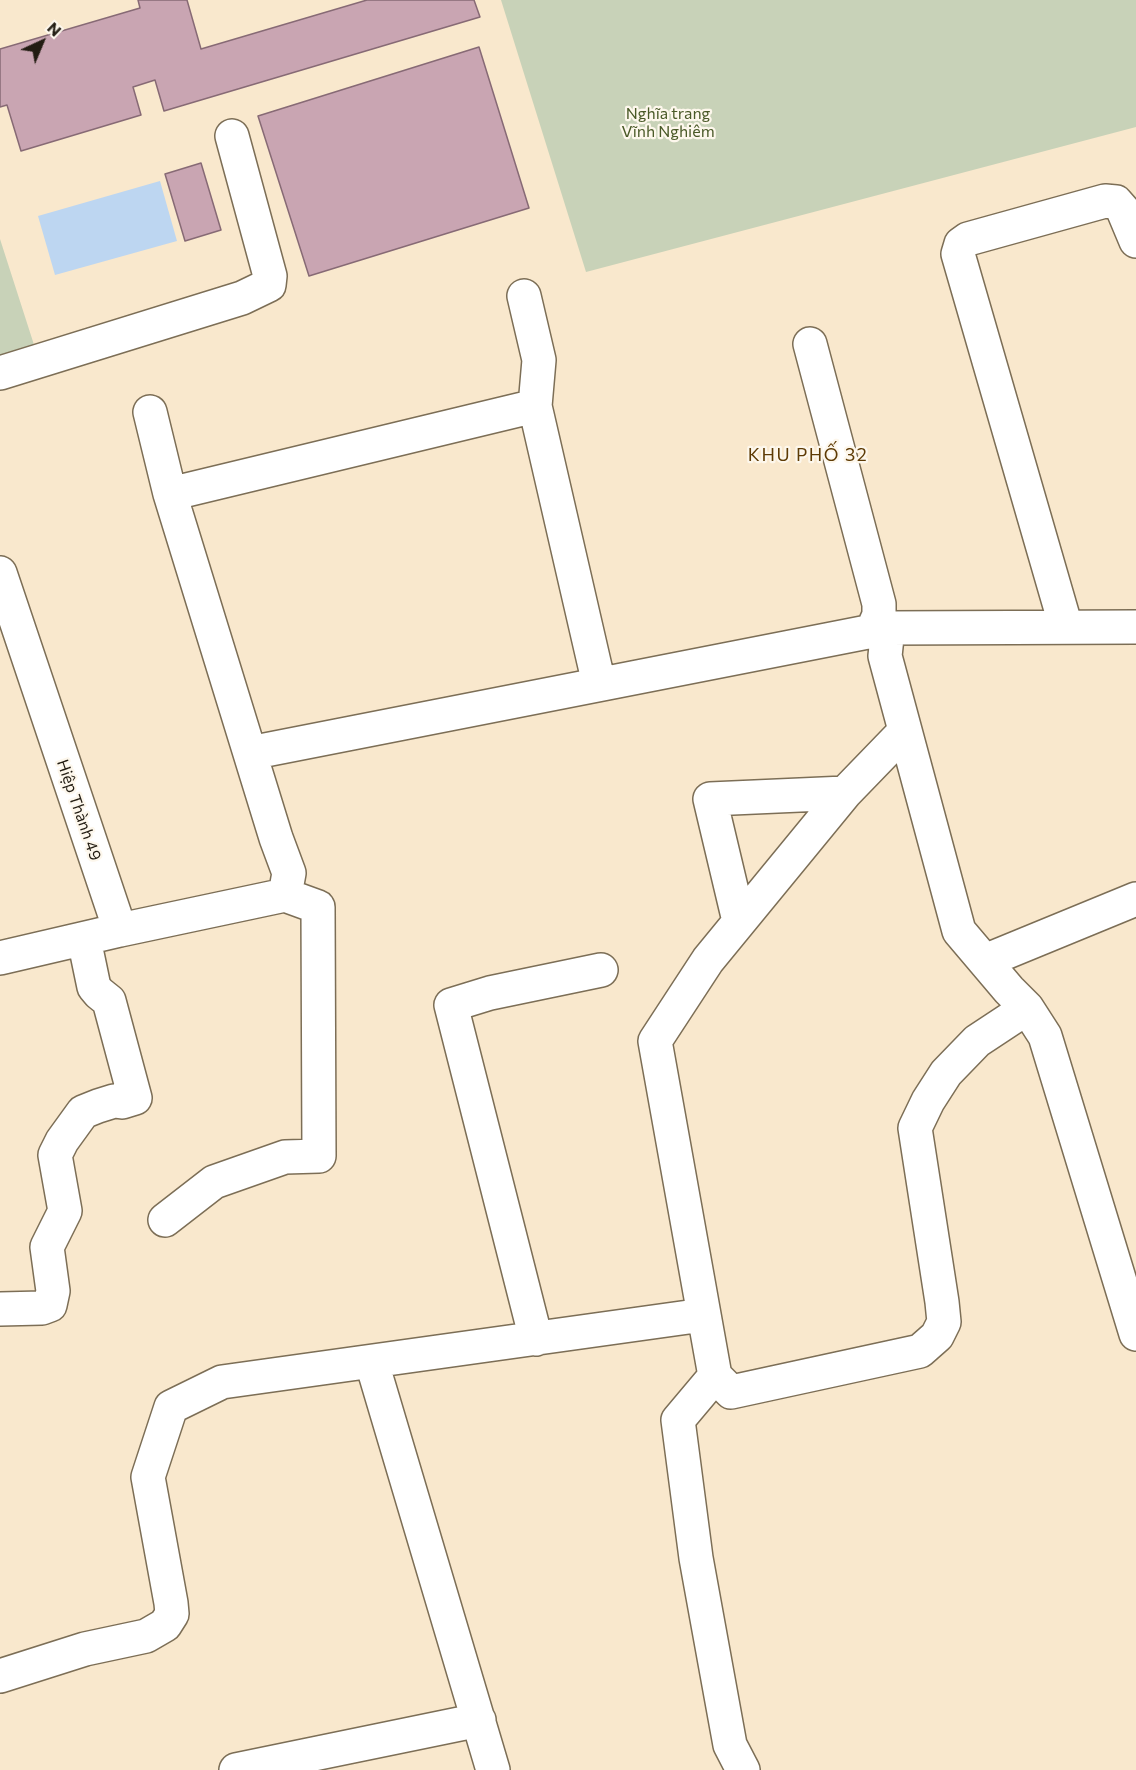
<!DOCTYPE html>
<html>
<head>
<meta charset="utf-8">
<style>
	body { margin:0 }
	#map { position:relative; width:1136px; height:1770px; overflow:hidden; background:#f9e8cd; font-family:Commissioner,sans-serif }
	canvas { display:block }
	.north { position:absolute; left:12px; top:12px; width:60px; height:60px; -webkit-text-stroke:4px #fdf7ec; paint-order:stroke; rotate:44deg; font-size:16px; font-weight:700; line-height:24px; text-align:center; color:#221c12 }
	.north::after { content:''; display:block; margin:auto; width:21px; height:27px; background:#221c12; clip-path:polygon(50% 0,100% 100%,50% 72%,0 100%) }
</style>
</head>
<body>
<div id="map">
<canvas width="1136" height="1770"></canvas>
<div class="north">N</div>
</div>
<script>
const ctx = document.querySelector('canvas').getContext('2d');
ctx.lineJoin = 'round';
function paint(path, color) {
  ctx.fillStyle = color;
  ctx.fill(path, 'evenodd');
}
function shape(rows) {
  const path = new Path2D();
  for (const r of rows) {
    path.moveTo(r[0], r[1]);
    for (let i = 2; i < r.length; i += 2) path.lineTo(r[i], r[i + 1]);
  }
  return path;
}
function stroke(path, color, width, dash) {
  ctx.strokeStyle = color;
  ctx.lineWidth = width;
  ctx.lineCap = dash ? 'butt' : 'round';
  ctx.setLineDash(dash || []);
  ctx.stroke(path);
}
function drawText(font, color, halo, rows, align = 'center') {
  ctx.font = font + ' Commissioner,sans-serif';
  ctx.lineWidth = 4.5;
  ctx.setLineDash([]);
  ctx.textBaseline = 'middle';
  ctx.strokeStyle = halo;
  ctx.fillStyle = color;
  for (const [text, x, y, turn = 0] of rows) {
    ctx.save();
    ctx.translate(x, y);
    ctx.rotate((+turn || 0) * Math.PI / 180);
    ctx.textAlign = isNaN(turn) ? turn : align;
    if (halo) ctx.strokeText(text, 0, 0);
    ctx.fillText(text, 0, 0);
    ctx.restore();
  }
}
const green = shape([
	[501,0,1136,0,1136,127,586,272],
	[0,239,36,351,0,362]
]);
const water = shape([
	[160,181,177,241,55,275,38,216]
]);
const building = shape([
	[138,0,187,0,201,49,367,0,474,0,480,17,164,111,155,80,133,87,141,115,21,151,7,105,0,107,0,49,140,8,138,0],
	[479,47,529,208,309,276,258,116,479,47],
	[201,163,221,230,185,241,165,174,201,163]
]);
const minor = shape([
	[524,296,539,360,535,406],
	[810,344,879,604,879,615,872,631],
	[0,373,242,298,269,285,270,276,232,136],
	[150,412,170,494,276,838,289,873,285,895],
	[170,494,535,406,599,684],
	[0,573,120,930,0,958],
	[1066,627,958,254,961,244,968,239,1105,201,1116,202,1123,210,1136,241],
	[888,628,885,656,959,931,1009,990,1027,1008,1045,1036,1136,1334],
	[905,731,845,793,708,960,655,1041,715,1376,731,1392,920,1351,937,1336,944,1322,942,1302,915,1128,928,1101,946,1073,977,1041,1027,1008],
	[250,753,888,628,1136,627],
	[739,921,710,799,845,793],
	[120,930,285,895,318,907,319,1156,285,1157,214,1182,165,1220],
	[985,961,1136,899],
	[0,1309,42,1308,50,1305,53,1291,47,1247,65,1211,55,1155,62,1141,83,1112,98,1106,114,1101,122,1102,135,1098,109,1001,99,993,94,987,84,939],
	[536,1339,451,1005,490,993,601,970],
	[372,1363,493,1770],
	[715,1376,678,1420,696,1558,730,1745,743,1770],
	[0,1676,85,1649,146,1636,165,1625,172,1614,171,1603,148,1477,171,1407,222,1382,703,1315],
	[236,1770,479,1720]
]);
const parkNames = [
	["Nghĩa trang",668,114],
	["Vĩnh Nghiêm",668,132]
];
const streetNames = [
	["Hiệp Thành 49",79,810,71]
];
const neighbourhoodNames = [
	["KHU PHỐ 32",808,455]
];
paint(green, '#c8d2b8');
paint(water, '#bdd6f1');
paint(building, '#c9a5b2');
stroke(building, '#876a75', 1.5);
stroke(minor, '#7c6e56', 36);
stroke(minor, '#fff', 33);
drawText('16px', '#495927', '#fdf7ec', parkNames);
drawText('16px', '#221c12', '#fdf7ec', streetNames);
ctx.letterSpacing = '1.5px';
drawText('18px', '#5e3b05', '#fdf7ec', neighbourhoodNames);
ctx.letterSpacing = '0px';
</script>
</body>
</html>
